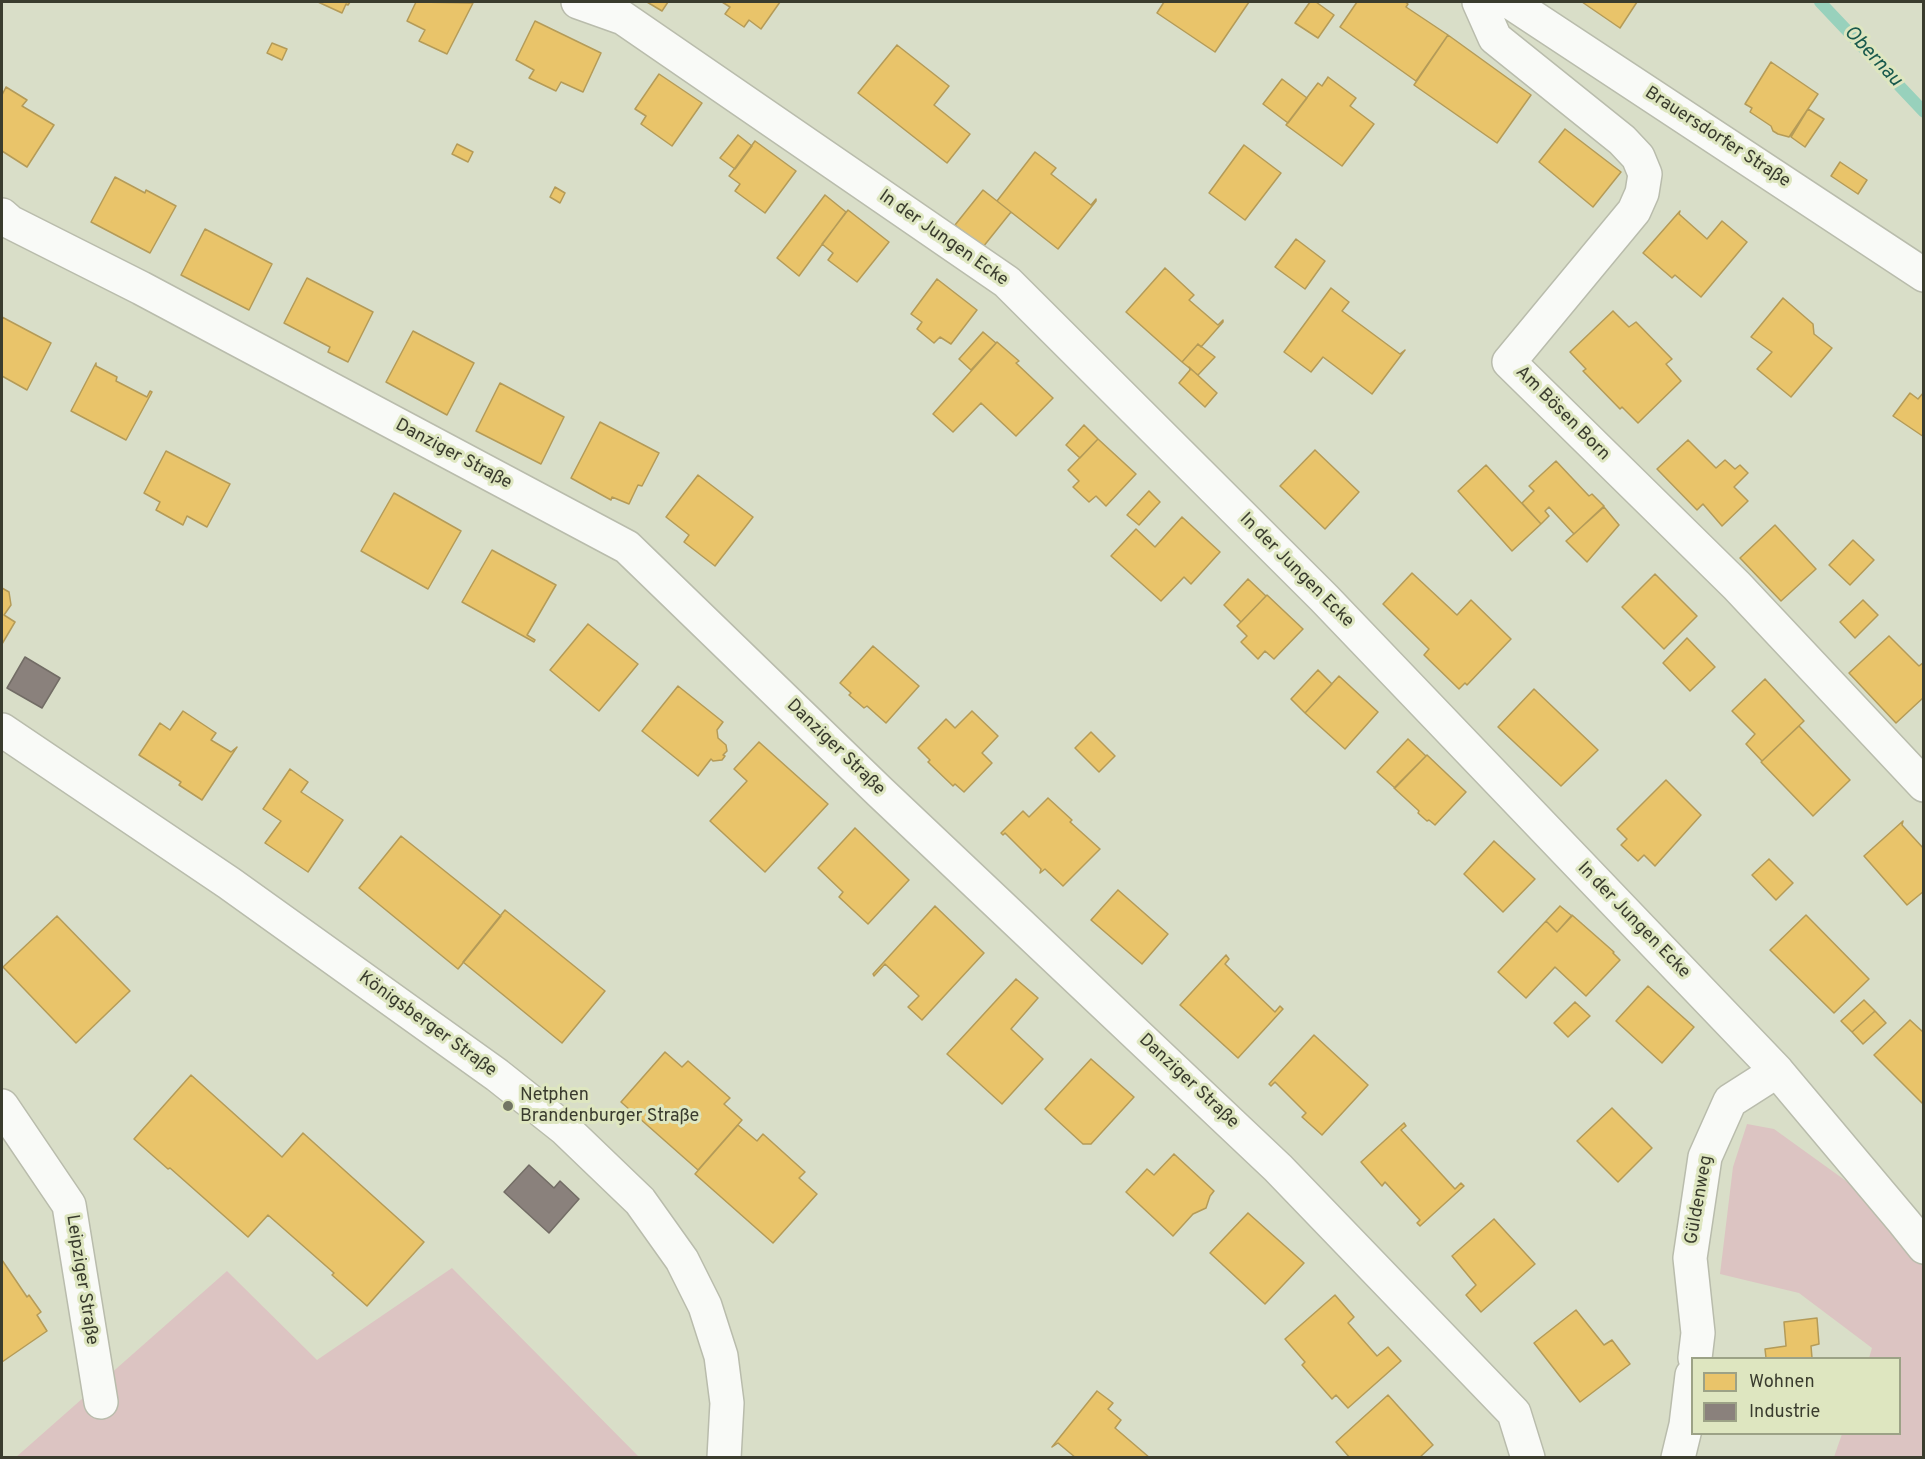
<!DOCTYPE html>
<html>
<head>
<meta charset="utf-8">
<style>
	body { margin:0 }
	#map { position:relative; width:1925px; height:1459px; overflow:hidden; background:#d9dec8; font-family:Overpass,sans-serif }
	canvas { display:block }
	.frame { position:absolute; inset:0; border:3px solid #3a3c2e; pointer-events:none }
	.legend { position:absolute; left:1691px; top:1357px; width:210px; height:78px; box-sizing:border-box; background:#dee6c0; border:2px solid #9ca286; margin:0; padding:8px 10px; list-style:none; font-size:18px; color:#3a3c2e }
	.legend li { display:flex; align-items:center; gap:12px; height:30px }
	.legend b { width:30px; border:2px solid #9ca286 }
</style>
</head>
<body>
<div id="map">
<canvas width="1925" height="1459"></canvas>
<div class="frame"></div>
<ul class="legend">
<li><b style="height:16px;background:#e9c46a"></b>Wohnen</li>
<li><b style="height:16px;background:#8a817c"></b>Industrie</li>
</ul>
</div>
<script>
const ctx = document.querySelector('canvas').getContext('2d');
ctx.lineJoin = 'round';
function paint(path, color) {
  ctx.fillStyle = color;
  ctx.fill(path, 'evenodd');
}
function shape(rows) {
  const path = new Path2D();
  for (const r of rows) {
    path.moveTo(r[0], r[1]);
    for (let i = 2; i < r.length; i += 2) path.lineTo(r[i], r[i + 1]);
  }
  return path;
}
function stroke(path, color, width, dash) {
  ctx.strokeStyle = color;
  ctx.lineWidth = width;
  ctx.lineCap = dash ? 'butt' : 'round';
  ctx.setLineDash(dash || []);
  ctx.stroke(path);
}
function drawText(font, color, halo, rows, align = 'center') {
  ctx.font = font + ' Overpass,sans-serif';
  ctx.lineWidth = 6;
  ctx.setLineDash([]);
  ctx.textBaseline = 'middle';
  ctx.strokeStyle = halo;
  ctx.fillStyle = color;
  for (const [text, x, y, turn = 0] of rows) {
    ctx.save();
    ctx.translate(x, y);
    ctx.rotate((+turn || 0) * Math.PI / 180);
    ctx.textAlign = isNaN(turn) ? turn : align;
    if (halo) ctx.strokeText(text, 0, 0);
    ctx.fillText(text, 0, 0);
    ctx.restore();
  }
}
const green = shape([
	[1747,1124,1774,1129,1860,1191,1900,1226,1923,1264,1923,1457,1834,1457,1842,1434,1900,1434,1900,1358,1869,1358,1872,1348,1799,1293,1720,1274,1733,1167],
	[452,1268,639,1457,15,1458,227,1271,317,1360]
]);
const homes = shape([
	[318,2,350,2,348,5,346,4,342,13,318,2],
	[416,2,473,3,447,54,419,41,425,30,407,21,416,2],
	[647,2,668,2,662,11,647,2],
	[722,2,780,2,761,29,749,20,744,27,725,14,730,7,722,2],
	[1164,2,1249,2,1215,52,1157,13,1164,2],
	[1310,2,1316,2,1334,15,1318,38,1295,23,1310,2],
	[1357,2,1405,2,1408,4,1406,7,1448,35,1416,81,1340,27,1357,2],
	[1582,2,1637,2,1620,28,1582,2],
	[535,21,601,53,583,92,561,82,556,91,529,78,534,70,516,60,535,21],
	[1448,35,1531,95,1497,143,1414,85,1448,35],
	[272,43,287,49,282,60,267,53,272,43],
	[897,45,949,86,934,105,970,134,947,163,858,93,897,45],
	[1771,62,1818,94,1789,137,1778,134,1773,131,1771,126,1750,112,1752,108,1745,104,1771,62],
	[659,74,702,103,672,146,641,124,646,116,635,109,659,74],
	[1328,77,1356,98,1350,106,1374,124,1342,166,1286,125,1318,83,1322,86,1328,77],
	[1282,79,1307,98,1288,123,1263,104,1282,79],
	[6,87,27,100,22,106,54,125,27,167,2,151,2,95,6,87],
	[1808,109,1824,119,1805,147,1791,137,1808,109],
	[1565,129,1621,172,1593,207,1539,162,1565,129],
	[738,135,752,146,735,169,720,158,738,135],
	[755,141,796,171,765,213,735,191,740,184,729,176,755,141],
	[457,144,473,152,468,162,452,154,457,144],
	[1244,145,1281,173,1245,220,1209,193,1244,145],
	[1035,152,1056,168,1051,174,1091,205,1096,199,1096,201,1058,249,997,201,1035,152],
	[1840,162,1867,180,1858,194,1831,176,1840,162],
	[115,177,145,193,146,190,176,206,150,253,91,222,115,177],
	[555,187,565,193,560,203,550,197,555,187],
	[983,190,1011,212,983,247,955,225,983,190],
	[825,195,846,212,799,276,777,258,825,195],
	[848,210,889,242,857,282,828,260,833,253,822,244,848,210],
	[1680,211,1679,214,1707,239,1722,221,1747,242,1701,297,1675,275,1672,278,1643,253,1680,211],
	[205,229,272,264,249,310,181,275,205,229],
	[1296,239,1325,261,1305,289,1275,267,1296,239],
	[1165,268,1194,295,1189,300,1218,325,1223,320,1223,322,1201,347,1198,344,1182,362,1126,312,1165,268],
	[307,278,373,312,348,362,328,352,330,347,284,323,307,278],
	[937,279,977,310,951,344,940,337,934,343,917,329,922,322,911,314,937,279],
	[1331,288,1349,302,1342,311,1400,354,1405,350,1372,394,1323,357,1311,372,1284,352,1331,288],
	[1783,298,1813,324,1814,334,1832,348,1791,397,1757,369,1772,352,1751,337,1783,298],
	[1613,311,1629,327,1636,322,1672,359,1666,364,1681,381,1638,423,1622,407,1620,409,1583,371,1586,369,1570,352,1613,311],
	[2,317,51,343,27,390,2,376,2,317],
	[413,331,474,363,447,415,386,382,413,331],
	[983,332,996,343,971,370,959,359,983,332],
	[997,342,1019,361,1016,363,1053,398,1016,436,981,403,953,432,933,414,997,342],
	[1198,344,1215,357,1198,375,1182,362,1198,344],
	[96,363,96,366,117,377,116,381,147,397,150,391,152,392,126,440,71,411,96,363],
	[1189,367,1217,393,1205,407,1179,383,1190,370,1189,367],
	[500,383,564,417,541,464,476,431,500,383],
	[1924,392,1924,437,1893,416,1910,393,1918,399,1924,392],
	[600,422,659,453,642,486,638,485,629,504,612,497,611,500,571,478,600,422],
	[1084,425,1098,439,1080,458,1066,445,1084,425],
	[1098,439,1136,474,1106,506,1096,496,1089,502,1073,487,1079,481,1068,470,1098,439],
	[1688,440,1716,468,1725,460,1735,469,1740,465,1748,473,1734,487,1748,501,1722,526,1703,504,1697,510,1657,469,1688,440],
	[1315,450,1359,492,1325,529,1280,486,1315,450],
	[166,451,230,484,207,527,187,516,183,525,156,510,160,502,144,493,166,451],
	[1556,461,1589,496,1592,494,1604,506,1574,534,1549,507,1545,511,1549,516,1541,524,1522,503,1534,491,1529,486,1556,461],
	[1486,465,1541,524,1512,551,1458,491,1486,465],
	[698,475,753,517,715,566,684,542,689,535,666,517,698,475],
	[1149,491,1160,502,1139,525,1127,515,1149,491],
	[394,493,461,531,428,589,361,551,394,493],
	[1604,507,1619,525,1587,562,1566,541,1604,507],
	[1182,517,1220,552,1191,584,1184,577,1161,601,1111,556,1136,529,1155,547,1182,517],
	[1775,525,1816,569,1781,601,1740,558,1775,525],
	[1853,540,1874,560,1850,585,1829,565,1853,540],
	[492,550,556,585,527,635,535,640,534,642,462,602,492,550],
	[1412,573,1457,615,1471,600,1511,639,1467,685,1465,683,1459,689,1424,655,1429,649,1383,604,1412,573],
	[1655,574,1697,616,1664,649,1622,607,1655,574],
	[1248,579,1266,596,1241,622,1224,605,1248,579],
	[2,588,9,592,11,605,4,615,15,622,2,644,2,588],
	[1267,595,1303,629,1274,659,1265,651,1258,659,1241,642,1247,636,1237,626,1267,595],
	[1863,600,1878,615,1855,638,1840,622,1863,600],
	[588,624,638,664,599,711,550,670,588,624],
	[1889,636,1919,666,1924,662,1924,697,1896,723,1849,673,1889,636],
	[1687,638,1715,667,1690,691,1663,663,1687,638],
	[873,646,919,686,886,723,867,706,864,708,849,695,851,693,840,683,873,646],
	[1318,670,1332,684,1305,713,1291,699,1318,670],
	[1339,676,1378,712,1345,749,1305,713,1339,676],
	[1765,679,1804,721,1762,761,1746,744,1755,734,1732,711,1765,679],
	[678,686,723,722,717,730,718,738,726,745,727,751,723,755,725,756,722,760,713,761,711,759,698,776,642,731,678,686],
	[1534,689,1598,750,1561,786,1498,727,1534,689],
	[183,711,216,733,211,740,231,752,237,747,202,800,179,785,181,782,139,755,160,723,170,730,183,711],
	[972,711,998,736,982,753,992,763,964,792,955,784,953,786,928,762,930,760,918,748,946,719,955,728,972,711],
	[1799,726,1850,780,1813,816,1761,762,1799,726],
	[1091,732,1115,756,1099,772,1075,748,1091,732],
	[1408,739,1426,756,1395,788,1377,772,1408,739],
	[759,742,828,804,765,872,710,821,747,781,734,769,759,742],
	[1427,755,1466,792,1435,825,1429,820,1427,821,1418,813,1419,811,1394,788,1427,755],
	[290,769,308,782,301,792,343,820,308,872,265,843,281,821,263,809,290,769],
	[1666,780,1701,815,1655,866,1644,855,1638,861,1621,845,1627,839,1617,829,1666,780],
	[1048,798,1072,820,1070,822,1100,849,1063,886,1045,869,1040,873,1041,869,1005,833,1003,835,1001,833,1023,811,1029,817,1048,798],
	[1903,821,1902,825,1924,849,1924,891,1907,905,1864,856,1903,821],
	[855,828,909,880,868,924,839,897,843,892,818,868,855,828],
	[401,836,501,916,458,969,359,888,401,836],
	[1494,841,1535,879,1503,912,1464,874,1494,841],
	[1769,859,1793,883,1776,900,1752,875,1769,859],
	[1118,890,1168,934,1142,964,1091,920,1118,890],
	[935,906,984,953,922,1020,908,1007,919,996,885,964,874,976,873,974,935,906],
	[1560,906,1572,916,1557,932,1546,921,1560,906],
	[505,910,605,991,562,1043,463,962,505,910],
	[1572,915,1614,952,1613,953,1620,960,1586,996,1555,967,1526,998,1498,972,1546,921,1557,932,1572,915],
	[1806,915,1869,979,1834,1013,1770,950,1806,915],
	[57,916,130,991,76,1043,3,967,57,916],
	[1226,955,1229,959,1225,964,1275,1012,1280,1006,1283,1009,1238,1058,1180,1005,1226,955],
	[1016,979,1038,998,1011,1029,1043,1059,1002,1104,947,1054,1016,979],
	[1648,986,1694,1027,1662,1063,1616,1021,1648,986],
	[1864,1000,1875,1011,1852,1032,1841,1021,1864,1000],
	[1575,1002,1590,1016,1568,1037,1554,1023,1575,1002],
	[1875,1011,1886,1023,1863,1044,1852,1032,1875,1011],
	[1910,1020,1924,1033,1924,1105,1874,1055,1910,1020],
	[1314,1035,1368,1085,1322,1135,1302,1117,1306,1113,1275,1082,1271,1086,1269,1084,1314,1035],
	[665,1052,682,1067,688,1061,730,1098,724,1104,742,1120,698,1170,621,1102,665,1052],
	[1091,1059,1134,1097,1091,1144,1083,1144,1045,1109,1091,1059],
	[191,1075,282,1157,303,1133,424,1242,367,1306,332,1275,334,1273,268,1215,248,1237,170,1168,168,1169,134,1139,191,1075],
	[1612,1108,1652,1148,1618,1182,1577,1141,1612,1108],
	[1404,1123,1406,1126,1401,1130,1455,1189,1461,1183,1464,1186,1420,1226,1417,1223,1420,1220,1385,1182,1382,1186,1361,1162,1404,1123],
	[738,1125,757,1141,763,1134,805,1172,799,1178,817,1194,773,1243,695,1174,738,1125],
	[1174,1154,1214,1191,1210,1196,1206,1208,1193,1214,1173,1236,1126,1192,1147,1169,1154,1175,1174,1154],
	[1248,1213,1304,1263,1265,1304,1210,1253,1248,1213],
	[1494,1219,1535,1264,1481,1312,1466,1295,1476,1285,1452,1256,1494,1219],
	[2,1260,27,1297,29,1295,41,1312,37,1315,47,1331,2,1362,2,1260],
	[1335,1295,1354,1317,1348,1323,1377,1356,1388,1347,1401,1361,1348,1408,1336,1395,1332,1399,1302,1365,1305,1362,1285,1339,1335,1295],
	[1576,1310,1604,1345,1612,1340,1630,1364,1580,1402,1534,1343,1576,1310],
	[1817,1318,1819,1344,1811,1346,1812,1358,1766,1358,1765,1349,1786,1346,1784,1322,1817,1318],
	[1097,1391,1113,1403,1108,1409,1121,1420,1115,1428,1150,1458,1076,1458,1058,1443,1052,1447,1097,1391],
	[1388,1395,1433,1445,1419,1458,1350,1458,1336,1442,1388,1395]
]);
const industry = shape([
	[25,657,60,678,42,708,7,688,25,657],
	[529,1165,554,1188,560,1181,579,1199,549,1233,504,1192,529,1165]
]);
const stream = shape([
	[1820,2,1924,112]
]);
const minor = shape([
	[578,2,623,18,1007,282,1324,598,1777,1071,1904,1222,1924,1247],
	[1479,2,1495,38,1622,140,1638,157,1645,174,1642,193,1634,211,1509,362,1737,586,1924,785],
	[1510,2,1924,275],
	[2,215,10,222,141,288,627,547,879,791,1278,1168,1514,1413,1528,1458],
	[2,730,229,883,497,1075,565,1129,640,1201,682,1260,705,1306,721,1356,727,1403,724,1458],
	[2,1106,69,1205,101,1402],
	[1695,1358,1698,1333,1690,1258,1705,1157,1730,1101,1777,1071],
	[1678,1458,1686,1425,1692,1375]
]);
const markers = [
	[508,1106,6,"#727564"]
];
const streetNames = [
	["Brauersdorfer Straße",1717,138,33],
	["In der Jungen Ecke",943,239,35],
	["Am Bösen Born",1562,414,45],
	["Danziger Straße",453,455,28],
	["In der Jungen Ecke",1296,571,45],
	["Danziger Straße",835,748,44],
	["In der Jungen Ecke",1633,921,46],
	["Königsberger Straße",427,1025,36],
	["Danziger Straße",1188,1082,43],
	["Güldenweg",1700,1200,-80],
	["Leipziger Straße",81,1280,81]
];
const poiNames = [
	["Netphen",520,1096],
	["Brandenburger Straße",520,1117]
];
const waterNames = [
	["Obernau",1872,57,47]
];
paint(green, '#dcc4c2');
paint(homes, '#e9c46a');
stroke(homes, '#b49b58', 1.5);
paint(industry, '#8a817c');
stroke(industry, '#726c65', 1.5);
stroke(stream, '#98d1bc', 12);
stroke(minor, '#b9bcac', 36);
stroke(minor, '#f9faf7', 33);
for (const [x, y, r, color] of markers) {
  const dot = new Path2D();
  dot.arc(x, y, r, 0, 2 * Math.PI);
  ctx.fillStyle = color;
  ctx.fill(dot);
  stroke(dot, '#dee6c0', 2);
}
drawText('18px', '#3a3c2e', '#dee6c0', streetNames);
drawText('18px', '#3a3c2e', '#dee6c0', poiNames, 'left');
drawText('italic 20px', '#195a4d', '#dee6c0', waterNames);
</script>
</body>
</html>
